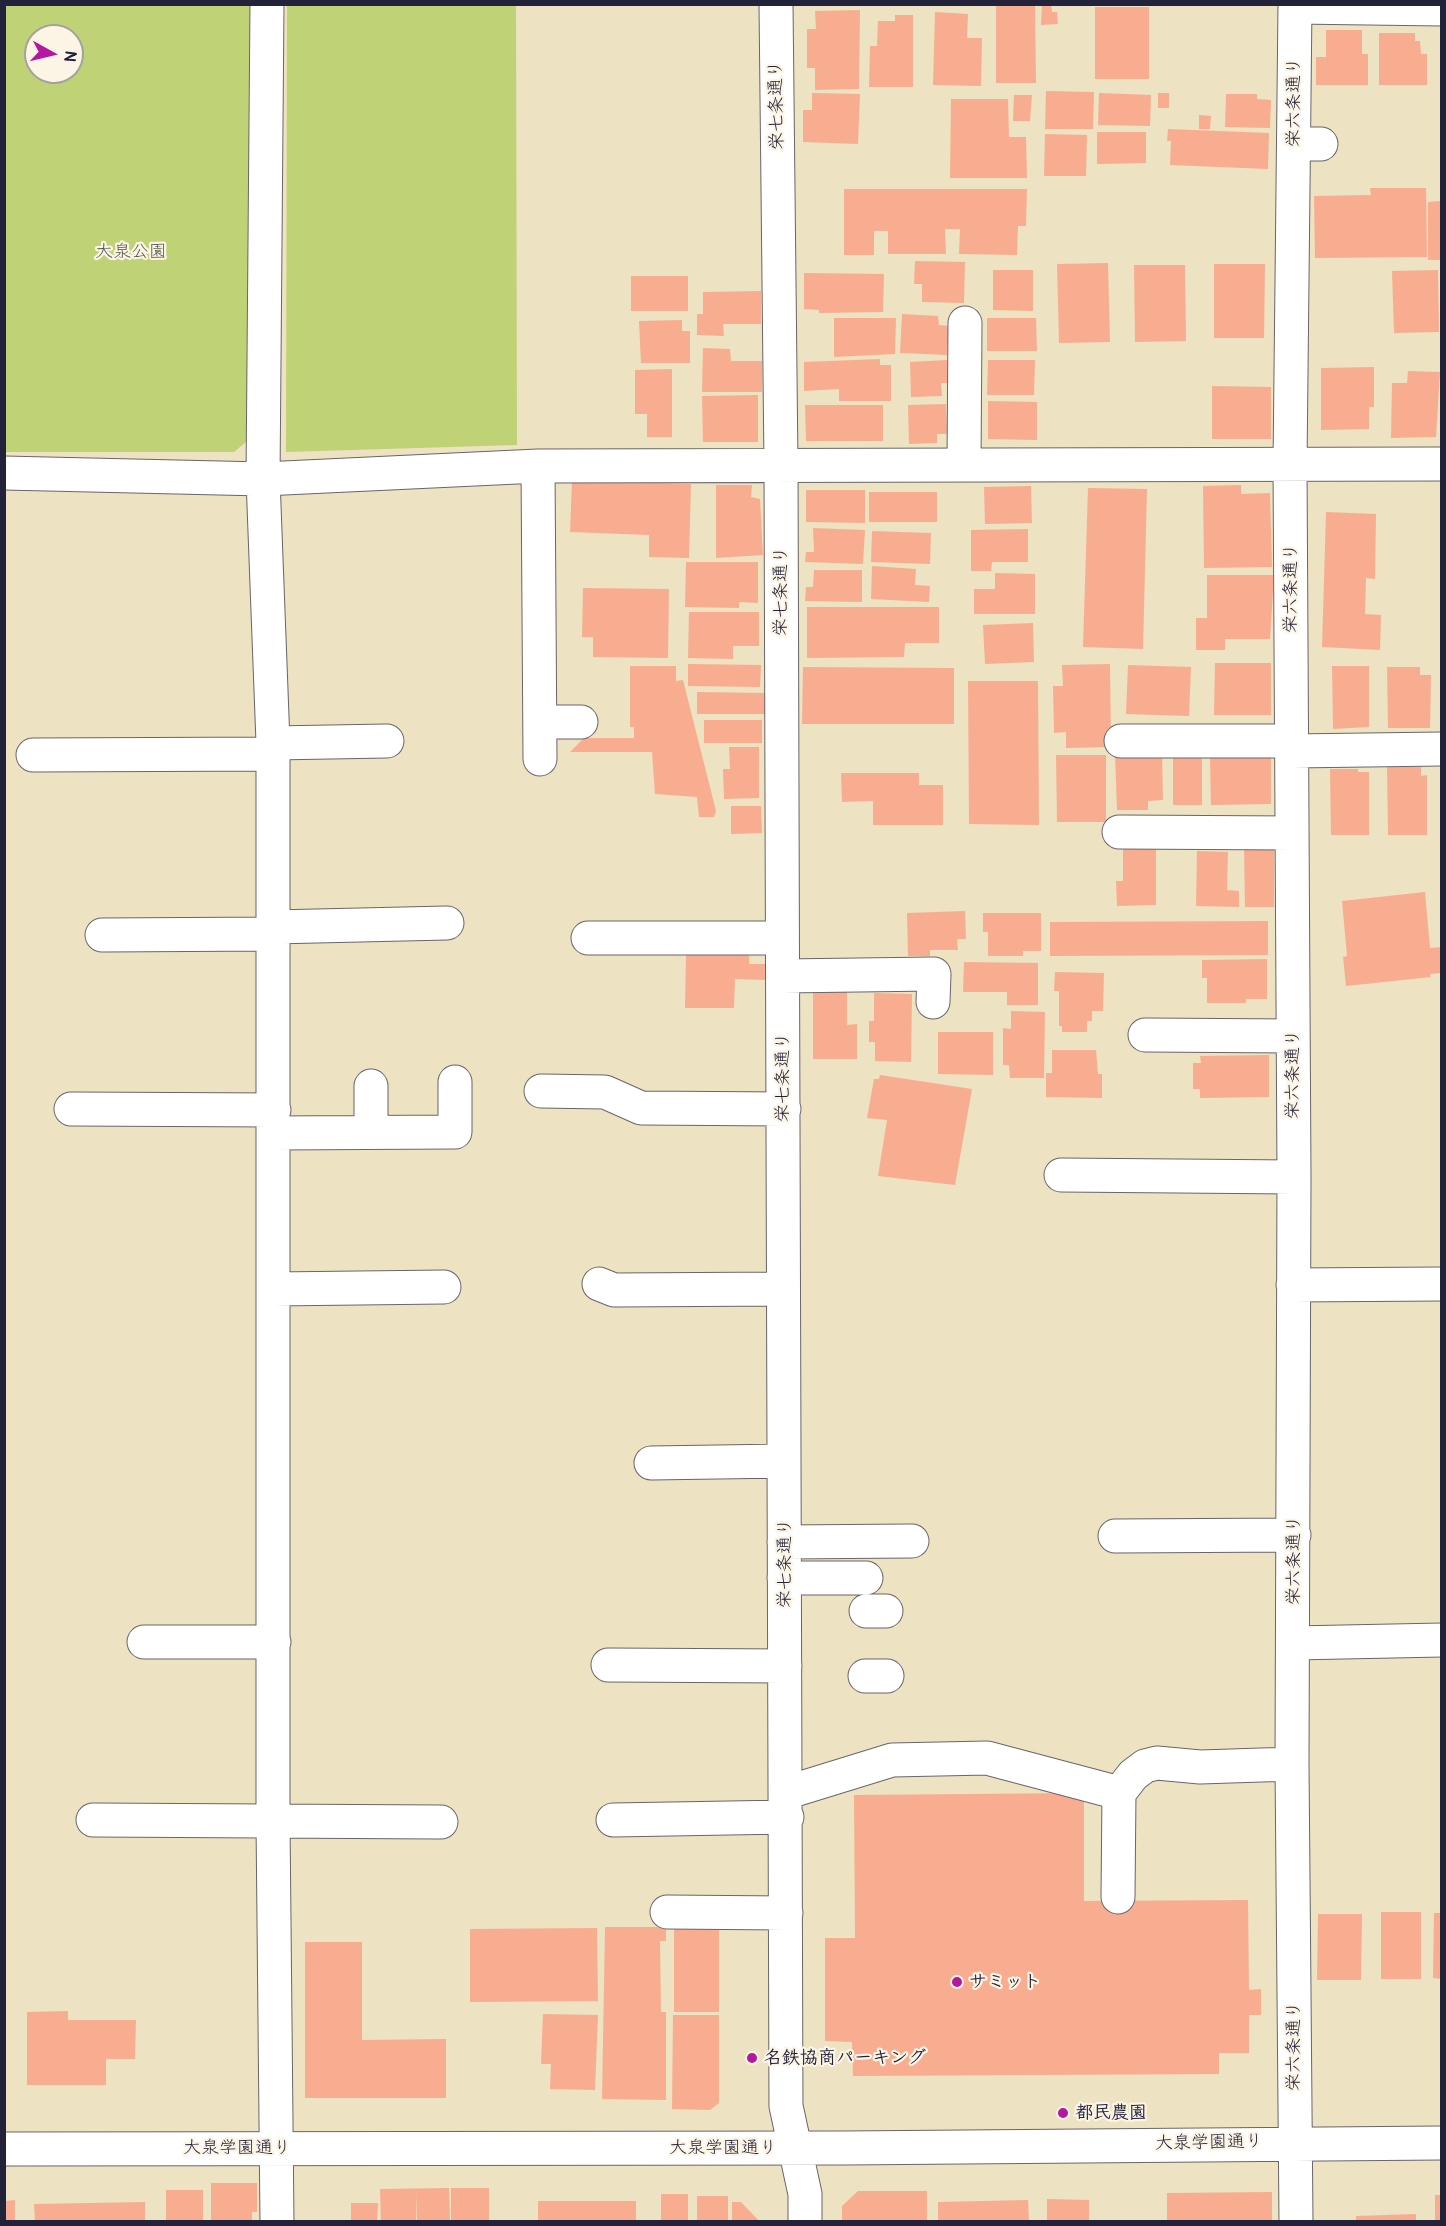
<!DOCTYPE html>
<html>
<head>
<meta charset="utf-8">
<style>
	body { margin:0 }
	#map { position:relative; width:1446px; height:2226px; overflow:hidden; background:#ede2c1; font-family:Pangolin,sans-serif }
	canvas { display:block }
	.frame { position:absolute; inset:0; border:6px solid #22223b; pointer-events:none }
	.north { position:absolute; left:24px; top:24px; width:60px; height:60px; box-sizing:border-box; background:#fcf5e5; border:2px solid #a5a1a1; border-radius:50%; rotate:98deg; font-size:16px; font-weight:700; line-height:24px; text-align:center; color:#22223b }
	.north::after { content:''; display:block; margin:auto; width:21px; height:27px; background:#b5179e; clip-path:polygon(50% 0,100% 100%,50% 72%,0 100%) }
</style>
</head>
<body>
<div id="map">
<canvas width="1446" height="2226"></canvas>
<div class="frame"></div>
<div class="north">N</div>
</div>
<script>
const ctx = document.querySelector('canvas').getContext('2d');
ctx.lineJoin = 'round';
function paint(path, color) {
  ctx.fillStyle = color;
  ctx.fill(path, 'evenodd');
}
function shape(rows) {
  const path = new Path2D();
  for (const r of rows) {
    path.moveTo(r[0], r[1]);
    for (let i = 2; i < r.length; i += 2) path.lineTo(r[i], r[i + 1]);
  }
  return path;
}
function stroke(path, color, width, dash) {
  ctx.strokeStyle = color;
  ctx.lineWidth = width;
  ctx.lineCap = dash ? 'butt' : 'round';
  ctx.setLineDash(dash || []);
  ctx.stroke(path);
}
function drawText(font, color, halo, rows, align = 'center') {
  ctx.font = font + ' Pangolin,"Klee One",sans-serif';
  ctx.lineWidth = 4.5;
  ctx.setLineDash([]);
  ctx.textBaseline = 'middle';
  ctx.strokeStyle = halo;
  ctx.fillStyle = color;
  for (const [text, x, y, turn = 0] of rows) {
    ctx.save();
    ctx.translate(x, y);
    ctx.rotate((+turn || 0) * Math.PI / 180);
    ctx.textAlign = isNaN(turn) ? turn : align;
    if (halo) ctx.strokeText(text, 0, 0);
    ctx.fillText(text, 0, 0);
    ctx.restore();
  }
}
const green = shape([
	[287,4,516,5,517,445,286,452],
	[4,5,255,5,258,432,234,452,5,452],
	[36,36,72,36,72,72,36,72]
]);
const building = shape([
	[996,4,1035,4,1036,83,996,83],
	[1042,4,1051,4,1052,12,1057,12,1058,24,1041,25],
	[1095,7,1149,7,1149,79,1095,79],
	[860,10,859,89,815,90,815,68,807,68,807,29,816,29,815,11],
	[935,12,968,14,967,38,982,38,981,86,933,85],
	[895,15,913,15,913,87,869,87,870,46,877,46,878,21,895,21],
	[1326,30,1362,30,1362,54,1368,54,1368,85,1316,85,1316,57,1326,57],
	[1379,33,1415,33,1415,41,1420,41,1421,54,1427,54,1427,85,1379,85],
	[1046,91,1094,92,1093,129,1045,129],
	[812,93,860,94,858,144,803,142,803,110,812,110],
	[1099,93,1151,95,1150,126,1098,125],
	[1158,93,1169,93,1169,108,1158,108],
	[1226,94,1257,94,1257,99,1271,100,1270,128,1225,127],
	[1014,95,1032,95,1030,121,1013,121],
	[951,99,1008,99,1009,137,1026,137,1027,178,950,178],
	[1199,115,1211,116,1210,129,1199,129],
	[1168,129,1269,133,1268,169,1170,165,1171,141,1167,141],
	[1097,132,1146,132,1146,163,1097,164],
	[1045,134,1087,135,1086,176,1044,176],
	[1370,188,1426,188,1427,257,1315,258,1314,196,1371,195],
	[844,189,1027,189,1026,226,1018,226,1017,255,959,254,960,229,945,229,946,254,888,254,888,231,874,231,874,255,844,255],
	[1440,201,1440,260,1428,260,1428,202],
	[915,261,965,262,964,303,922,302,922,284,914,284],
	[1108,263,1110,342,1059,343,1057,264],
	[1214,264,1265,264,1264,338,1214,338],
	[1134,265,1185,265,1186,341,1135,342],
	[993,270,1033,270,1033,311,993,310],
	[1438,270,1439,332,1394,333,1392,271],
	[804,273,884,274,883,312,819,313,819,310,804,309],
	[631,276,688,276,688,311,631,311],
	[761,291,761,324,723,324,724,336,697,335,697,314,703,314,703,292],
	[902,314,938,316,939,325,949,326,947,355,900,353],
	[834,318,896,318,895,354,834,357],
	[987,318,1036,318,1037,351,987,351],
	[682,320,682,331,690,331,690,363,641,363,639,321],
	[703,348,730,349,731,361,762,361,762,392,702,392],
	[880,359,880,365,891,365,891,401,839,401,839,389,804,391,804,362],
	[947,360,948,383,941,383,942,396,911,397,910,362],
	[988,360,1035,360,1034,395,987,395],
	[1374,367,1374,407,1369,407,1369,429,1321,430,1321,368],
	[672,369,672,437,647,437,647,414,635,414,635,370],
	[1408,371,1440,372,1436,437,1391,438,1392,383,1407,383],
	[1212,386,1271,387,1271,439,1212,439],
	[758,395,758,442,703,442,702,396],
	[988,401,1037,402,1037,440,988,439],
	[946,404,947,434,937,434,937,443,909,444,908,405],
	[805,405,883,405,883,441,806,441],
	[572,480,691,484,689,558,649,557,649,535,570,532],
	[716,485,752,485,751,497,760,499,763,555,716,558],
	[1241,485,1241,494,1270,493,1272,567,1204,568,1203,486],
	[1031,486,1032,523,985,524,984,487],
	[1088,488,1147,489,1143,649,1083,647],
	[806,490,865,490,865,523,806,522],
	[869,492,937,492,937,522,869,522],
	[1326,512,1376,514,1375,579,1366,578,1365,614,1381,615,1380,650,1322,647],
	[813,528,865,530,863,564,805,562,806,552,814,552],
	[1028,529,1028,562,992,562,991,571,971,571,971,530],
	[872,531,931,533,930,564,871,562],
	[686,562,758,562,758,603,739,602,739,608,685,607],
	[872,566,916,569,915,585,930,586,929,602,871,599],
	[814,570,862,570,862,602,805,601,806,587,813,587],
	[995,573,1035,574,1035,614,974,614,974,589,995,589],
	[1207,575,1274,575,1270,639,1225,639,1225,650,1196,650,1196,618,1207,618],
	[583,588,669,589,668,658,593,657,593,637,582,637],
	[807,607,939,607,939,643,905,643,904,657,807,658],
	[689,612,759,612,759,646,733,646,733,659,688,658],
	[1033,623,1034,662,985,664,983,625],
	[1215,663,1271,663,1271,715,1214,715],
	[688,664,761,665,760,687,688,686],
	[1110,664,1111,747,1066,748,1066,732,1054,733,1053,686,1063,686,1062,665],
	[1128,665,1191,667,1189,716,1126,714],
	[630,666,676,666,676,681,683,680,716,811,714,817,699,817,697,797,655,794,652,752,570,752,584,738,634,738,634,727,630,727],
	[1332,666,1369,666,1369,727,1333,729],
	[803,667,954,668,954,724,802,724],
	[1387,667,1420,667,1420,675,1431,675,1430,728,1388,728],
	[968,681,1038,681,1039,825,969,824],
	[697,692,765,693,765,714,697,714],
	[704,720,762,720,762,743,704,743],
	[729,747,759,747,759,798,724,799,723,769,730,769],
	[1162,752,1163,800,1148,801,1148,810,1117,810,1115,753],
	[1056,755,1106,755,1106,822,1057,822],
	[1173,755,1202,755,1202,805,1173,805],
	[1210,757,1271,757,1271,804,1211,805],
	[1387,767,1421,767,1421,776,1427,775,1427,835,1388,835],
	[1330,769,1358,769,1358,772,1369,772,1369,835,1331,835],
	[841,773,919,773,919,785,943,785,943,825,873,825,873,801,842,802],
	[731,806,761,806,762,833,731,834],
	[1123,846,1156,846,1156,905,1117,906,1116,881,1123,881],
	[1244,849,1274,849,1274,907,1245,907],
	[1197,851,1228,852,1227,890,1239,891,1239,907,1196,906],
	[1425,892,1430,948,1442,947,1442,973,1430,974,1431,977,1346,986,1343,957,1347,956,1342,901],
	[965,911,966,939,957,939,958,950,930,950,930,956,908,956,907,913],
	[983,913,1041,913,1041,951,1023,951,1023,956,988,956,988,932,983,932],
	[1268,921,1268,955,1050,956,1050,922],
	[686,954,749,955,749,964,765,964,765,980,735,979,734,1008,685,1008],
	[1267,959,1267,999,1246,999,1246,1003,1207,1003,1207,978,1202,978,1202,960],
	[964,962,1038,963,1038,1005,1007,1005,1007,992,963,992],
	[1055,972,1104,973,1103,1011,1092,1011,1092,1021,1087,1021,1087,1032,1062,1032,1062,1026,1059,1026,1059,991,1054,991],
	[813,991,847,991,847,1025,857,1024,857,1059,813,1059],
	[874,993,912,994,911,1062,875,1061,875,1042,869,1042,869,1021,874,1021],
	[1011,1011,1045,1012,1044,1078,1010,1078,1009,1065,1003,1065,1003,1028,1011,1029],
	[938,1032,993,1032,993,1075,938,1074],
	[1052,1050,1096,1050,1098,1074,1102,1074,1102,1098,1046,1097,1046,1073,1052,1073],
	[1269,1055,1269,1097,1200,1098,1200,1089,1193,1089,1193,1063,1201,1063,1200,1056],
	[880,1075,972,1089,955,1185,878,1176,887,1120,867,1118,874,1079,879,1079],
	[1084,1793,1084,1901,1248,1900,1249,1990,1261,1989,1261,2015,1249,2015,1249,2053,1219,2053,1219,2074,853,2076,852,2042,825,2041,825,1938,855,1938,854,1795],
	[1381,1912,1421,1912,1421,1979,1381,1979],
	[1434,1913,1442,1913,1442,1979,1433,1978],
	[1318,1914,1362,1914,1361,1980,1317,1980],
	[605,1927,666,1927,666,1941,660,1941,661,2012,666,2012,666,2100,602,2099],
	[674,1927,719,1927,719,2012,674,2012],
	[597,1928,598,2001,470,2002,470,1929],
	[305,1942,362,1942,362,2040,446,2039,446,2098,305,2098],
	[68,2011,68,2020,136,2020,135,2059,106,2059,106,2085,27,2085,27,2012],
	[543,2014,598,2015,595,2090,550,2089,551,2064,541,2064],
	[673,2015,719,2015,719,2103,710,2110,672,2109],
	[211,2183,257,2183,257,2212,252,2212,252,2222,211,2222],
	[449,2188,450,2222,417,2222,416,2193,416,2222,381,2222,380,2189],
	[451,2188,489,2188,489,2222,451,2222],
	[166,2190,203,2190,203,2222,166,2222],
	[858,2191,927,2191,927,2222,842,2222,842,2206],
	[1272,2192,1272,2222,1167,2222,1167,2193],
	[661,2194,688,2194,688,2222,661,2222],
	[1435,2195,1442,2195,1442,2222,1435,2222],
	[697,2196,728,2196,728,2222,697,2222],
	[1047,2199,1089,2200,1089,2222,1047,2222],
	[15,2200,15,2222,5,2222,5,2201],
	[1028,2200,1029,2222,938,2222,938,2202],
	[538,2201,636,2201,636,2222,538,2222],
	[145,2202,145,2222,35,2222,34,2204],
	[732,2202,741,2202,760,2222,732,2222],
	[351,2203,378,2203,377,2222,351,2222],
	[1416,2214,1416,2222,1356,2222,1356,2216]
]);
const minor = shape([
	[267,4,263,479,273,743,273,1821,277,2222],
	[776,4,781,466,786,2106,805,2194,805,2222],
	[1295,4,1290,465,1294,1177,1292,1764,1296,2222],
	[1295,7,1442,9],
	[1294,144,1321,144],
	[964,465,965,323],
	[538,466,540,759],
	[4,473,263,479,538,466,1442,464],
	[540,722,581,722],
	[1121,741,1292,741],
	[273,743,387,741],
	[1292,751,1442,749],
	[33,755,273,754],
	[1119,832,1292,833],
	[273,927,447,923],
	[102,935,273,934],
	[588,938,782,938],
	[783,976,934,974,933,1002],
	[1145,1035,1293,1036],
	[371,1086,371,1132],
	[541,1091,605,1092,641,1108,784,1109],
	[71,1109,274,1110],
	[274,1133,455,1132,455,1082],
	[1061,1175,1294,1177],
	[599,1284,614,1290,783,1289],
	[1293,1285,1442,1284],
	[274,1289,444,1287],
	[651,1463,784,1461],
	[1115,1536,1294,1535],
	[784,1542,912,1541],
	[784,1578,866,1578],
	[866,1611,886,1611],
	[144,1642,274,1642],
	[1294,1643,1442,1640],
	[608,1665,785,1666],
	[865,1676,887,1676],
	[785,1793,892,1760,987,1758,1119,1793],
	[93,1820,441,1822],
	[613,1820,787,1817],
	[1118,1897,1119,1793,1133,1775,1145,1766,1157,1763,1200,1767,1292,1764],
	[667,1912,786,1913],
	[4,2149,844,2148,1442,2143]
]);
const markers = [
	[957,1982,6,"#b5179e"],
	[752,2058,6,"#b5179e"],
	[1063,2113,6,"#b5179e"]
];
const streetNames = [
	["栄六条通り",1294,102,-90],
	["栄七条通り",777,105,-91],
	["栄六条通り",1291,588,-90],
	["栄七条通り",781,591,-90],
	["栄六条通り",1293,1074,-90],
	["栄七条通り",783,1077,-90],
	["栄六条通り",1294,1560,-90],
	["栄七条通り",785,1563,-90],
	["栄六条通り",1294,2046,-90],
	["大泉学園通り",1209,2143,-1],
	["大泉学園通り",237,2148],
	["大泉学園通り",723,2148]
];
const parkNames = [
	["大泉公園",131,252]
];
const poiNames = [
	["サミット",969,1982],
	["名鉄協商パーキング",764,2058],
	["都民農園",1075,2113]
];
paint(green, '#bfd276');
paint(building, '#f8ad90');
stroke(minor, '#69656a', 35);
stroke(minor, '#fff', 33);
for (const [x, y, r, color] of markers) {
  const dot = new Path2D();
  dot.arc(x, y, r, 0, 2 * Math.PI);
  ctx.fillStyle = color;
  ctx.fill(dot);
  stroke(dot, '#fcf5e5', 2);
}
drawText('18px', '#22223b', '#fcf5e5', streetNames);
drawText('18px', '#51574d', '#fcf5e5', parkNames);
drawText('bold 18px', '#22223b', '#fcf5e5', poiNames, 'left');
</script>
</body>
</html>
